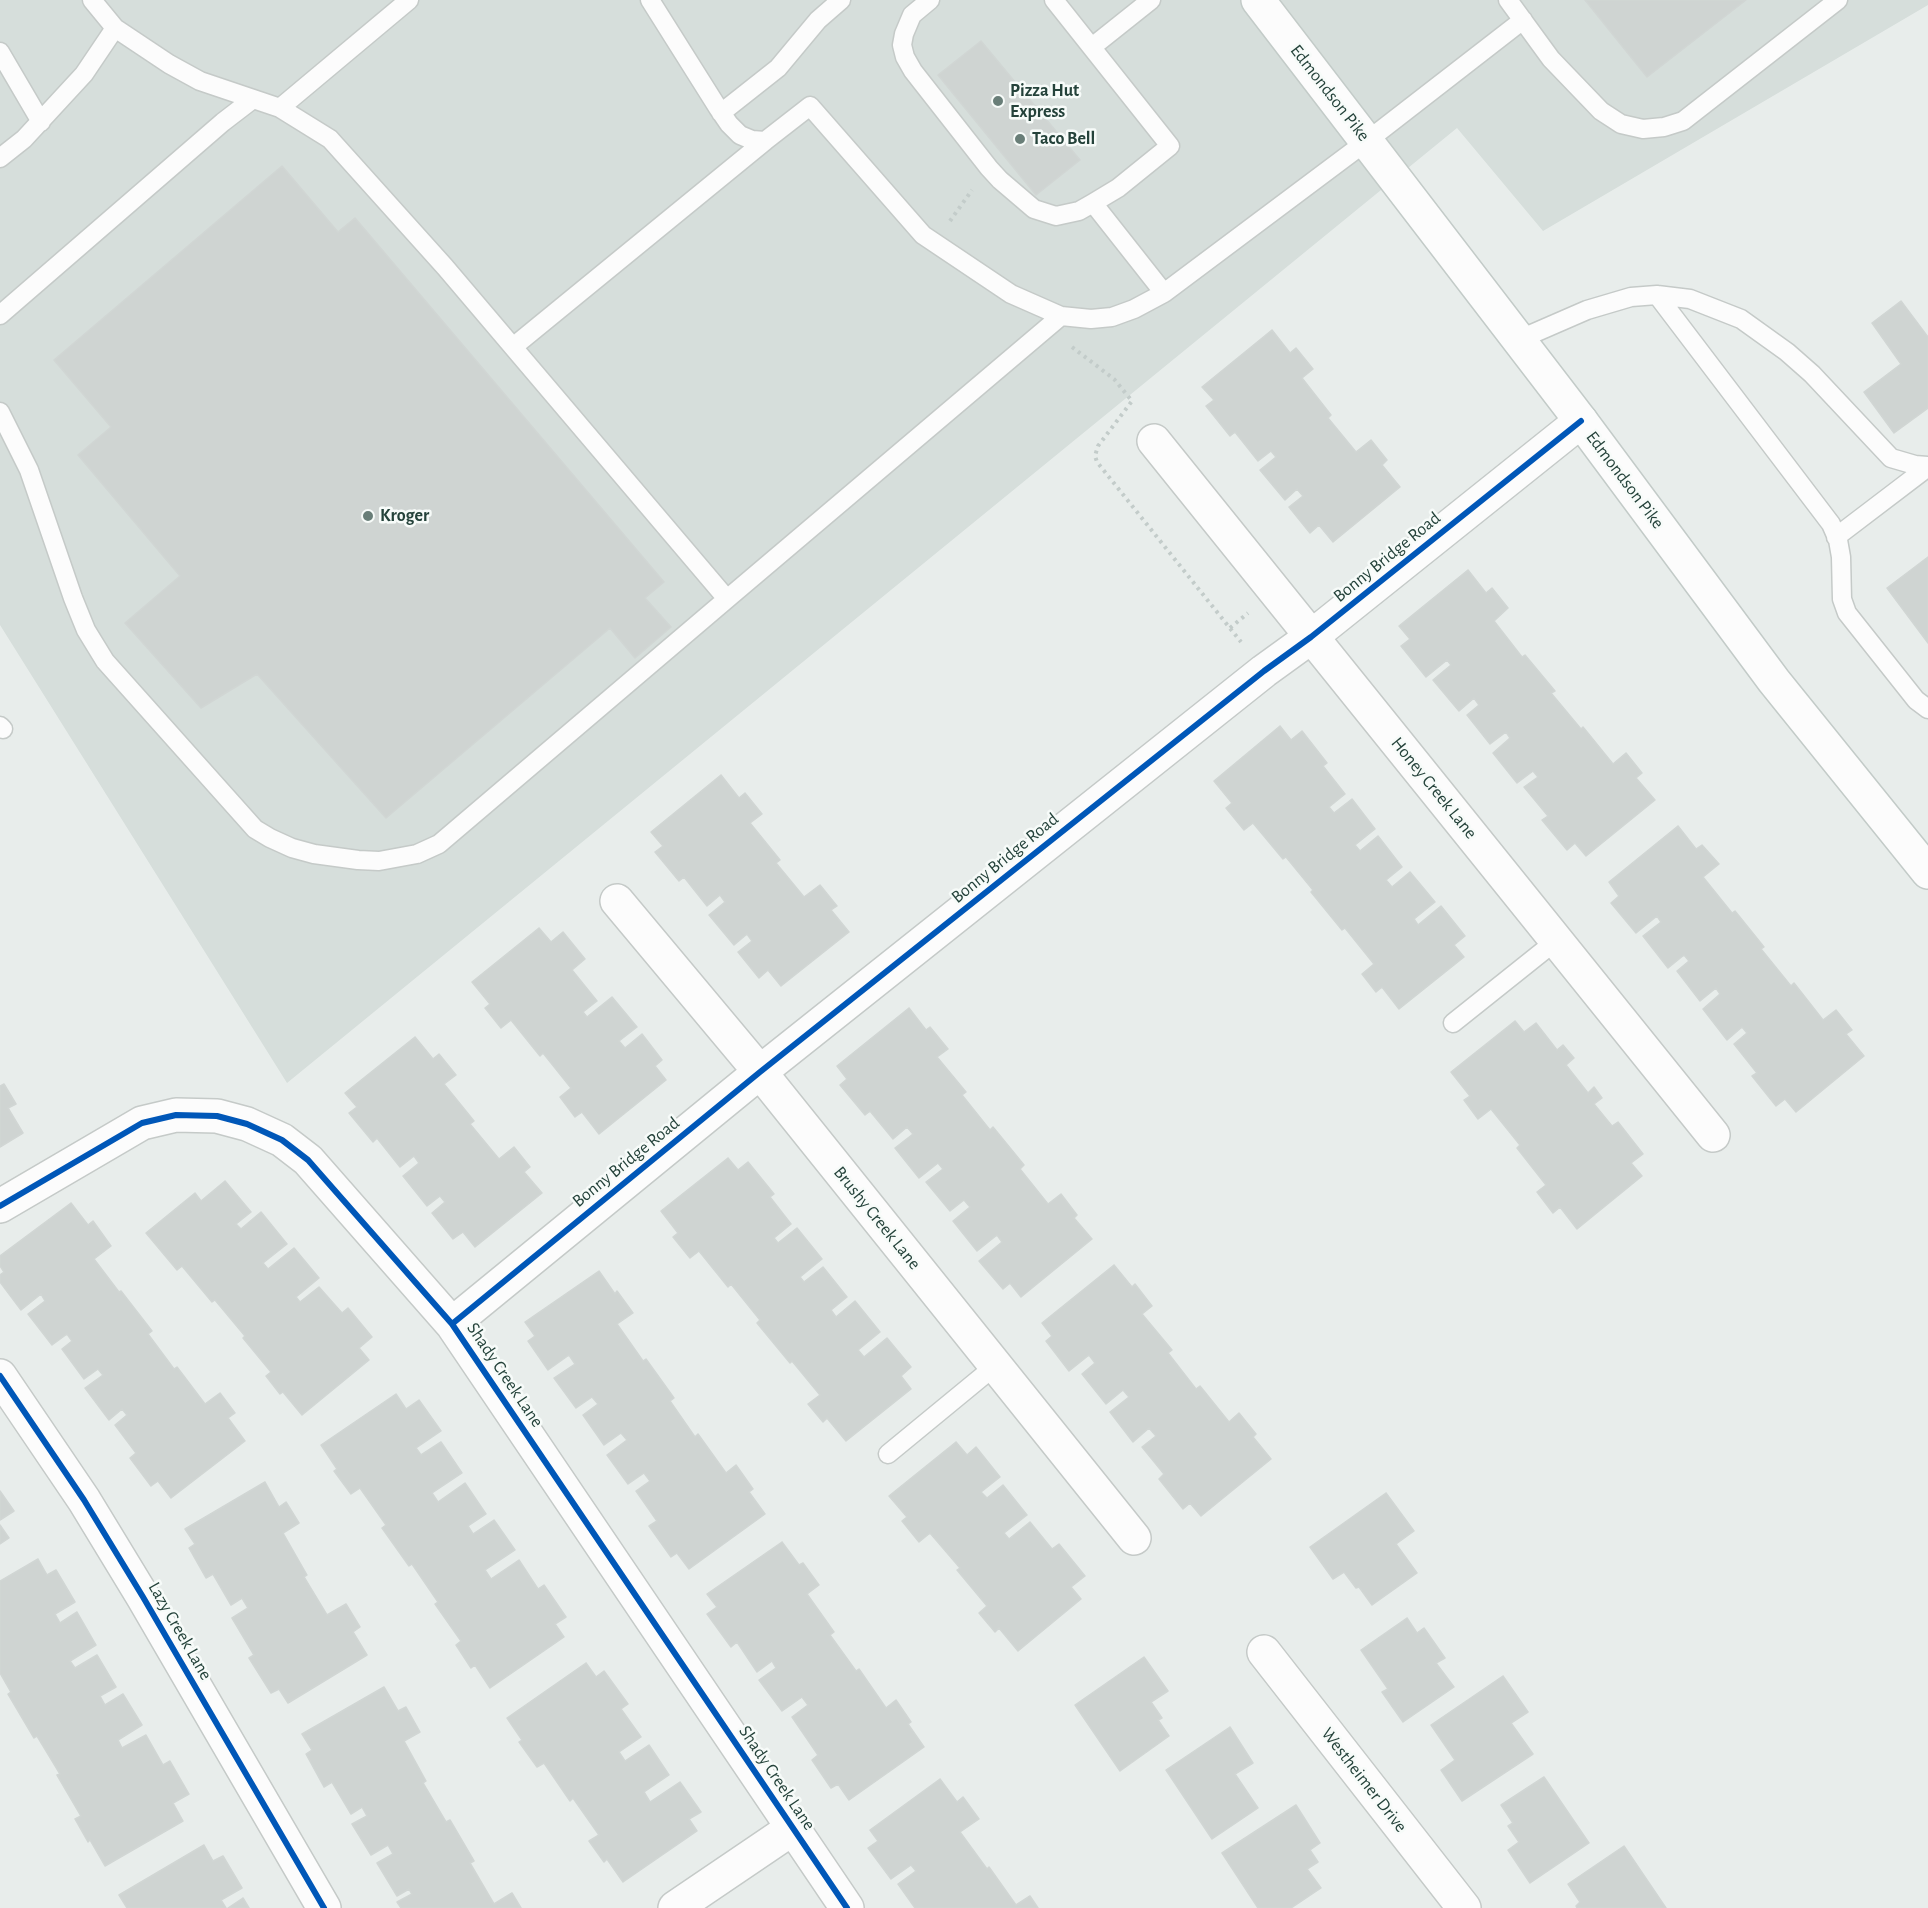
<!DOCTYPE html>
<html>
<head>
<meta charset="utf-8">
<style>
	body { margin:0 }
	canvas { display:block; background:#e8edeb }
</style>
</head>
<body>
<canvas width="1928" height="1908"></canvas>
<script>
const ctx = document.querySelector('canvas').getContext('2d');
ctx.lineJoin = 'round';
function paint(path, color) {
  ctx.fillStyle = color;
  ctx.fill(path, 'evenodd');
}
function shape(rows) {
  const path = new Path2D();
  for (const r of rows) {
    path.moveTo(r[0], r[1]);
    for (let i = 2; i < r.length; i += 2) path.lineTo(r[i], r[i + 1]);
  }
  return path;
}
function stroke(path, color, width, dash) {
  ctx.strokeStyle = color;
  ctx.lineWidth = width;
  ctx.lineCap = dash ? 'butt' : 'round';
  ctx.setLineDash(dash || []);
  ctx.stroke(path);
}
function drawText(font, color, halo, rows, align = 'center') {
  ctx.font = font + ' "Alegreya Sans",sans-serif';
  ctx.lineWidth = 5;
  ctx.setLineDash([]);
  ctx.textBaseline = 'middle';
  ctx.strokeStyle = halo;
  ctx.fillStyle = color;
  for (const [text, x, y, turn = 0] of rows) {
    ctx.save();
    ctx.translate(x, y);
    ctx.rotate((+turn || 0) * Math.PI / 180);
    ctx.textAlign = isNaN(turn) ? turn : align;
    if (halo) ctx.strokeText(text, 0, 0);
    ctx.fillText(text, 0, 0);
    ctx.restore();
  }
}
const built = shape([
	[0,0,1928,0,1928,5,1543,231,1457,128,287,1083,0,625]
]);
const building = shape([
	[1585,0,1746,0,1647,77,1585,0],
	[981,41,1080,160,1036,195,938,75,981,41],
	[282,166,338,232,355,218,664,582,645,598,671,627,635,658,610,628,386,818,257,674,201,708,125,623,180,576,78,455,111,427,54,360,282,166],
	[1901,301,1928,337,1928,408,1894,433,1864,392,1901,364,1872,323,1901,301],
	[1272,330,1290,353,1296,348,1313,369,1302,378,1331,415,1328,418,1356,452,1371,440,1387,460,1382,465,1400,487,1333,542,1319,525,1310,533,1289,507,1303,496,1297,489,1285,500,1260,470,1276,457,1271,451,1258,461,1235,432,1230,436,1206,406,1214,400,1202,387,1272,330],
	[1928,557,1928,643,1887,588,1928,557],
	[1468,570,1486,593,1492,588,1508,608,1494,621,1522,657,1525,655,1555,691,1551,693,1581,729,1583,727,1613,764,1626,753,1642,773,1636,778,1655,800,1586,856,1575,843,1567,850,1542,820,1548,816,1524,787,1538,777,1533,771,1517,783,1493,753,1510,738,1506,732,1490,744,1467,715,1479,705,1474,698,1459,711,1433,680,1451,665,1447,660,1426,677,1401,646,1410,639,1399,626,1468,570],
	[1280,726,1291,740,1302,731,1327,763,1323,766,1345,794,1329,807,1334,813,1352,799,1375,829,1355,845,1360,851,1378,836,1402,867,1386,880,1392,887,1410,872,1435,902,1414,919,1418,925,1441,906,1465,936,1454,945,1464,957,1399,1009,1382,987,1376,992,1362,974,1374,964,1345,928,1342,930,1311,892,1313,890,1286,857,1283,859,1253,823,1244,830,1226,808,1232,803,1214,781,1280,726],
	[721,775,739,798,745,793,762,814,750,823,780,860,776,863,804,897,820,885,837,906,831,910,849,932,781,986,768,970,759,978,738,952,752,941,747,934,734,945,709,915,725,902,720,895,707,906,684,877,679,881,655,852,663,846,651,832,721,775],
	[1678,826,1696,849,1702,845,1719,864,1703,877,1732,913,1735,911,1764,947,1761,949,1791,986,1794,983,1823,1020,1836,1010,1852,1030,1846,1034,1864,1056,1796,1112,1785,1099,1776,1106,1752,1076,1757,1073,1734,1044,1747,1033,1742,1027,1727,1040,1703,1009,1720,994,1716,988,1700,1001,1677,971,1689,961,1684,955,1668,968,1643,936,1661,922,1657,916,1636,933,1611,903,1619,896,1609,882,1678,826],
	[539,928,551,942,563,932,585,959,572,970,597,1001,583,1012,587,1017,612,997,637,1027,619,1041,625,1048,642,1034,662,1060,655,1066,666,1080,599,1134,582,1112,575,1117,560,1097,571,1088,543,1053,540,1056,511,1020,501,1028,485,1008,490,1004,472,982,539,928],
	[909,1008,926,1030,930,1027,948,1049,937,1057,966,1092,962,1095,990,1130,993,1127,1024,1165,1020,1169,1048,1204,1061,1194,1077,1215,1074,1218,1092,1239,1021,1297,1010,1283,1003,1289,979,1261,1002,1242,997,1235,977,1251,953,1221,970,1207,964,1200,950,1211,926,1182,943,1169,938,1163,919,1178,895,1148,913,1134,907,1127,893,1139,870,1111,865,1115,840,1085,847,1079,837,1066,909,1008],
	[1515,1021,1524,1032,1536,1023,1557,1050,1563,1045,1574,1058,1566,1065,1588,1093,1594,1087,1602,1098,1594,1104,1612,1126,1618,1122,1643,1154,1631,1163,1642,1176,1577,1229,1560,1207,1553,1213,1537,1192,1546,1185,1517,1148,1520,1145,1491,1109,1478,1119,1464,1100,1470,1096,1451,1072,1515,1021],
	[415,1037,433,1059,439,1054,456,1075,444,1084,474,1121,470,1124,499,1159,514,1147,530,1167,524,1172,542,1193,475,1247,463,1232,453,1239,432,1213,445,1202,440,1196,427,1206,403,1176,419,1163,414,1156,400,1167,377,1138,373,1142,349,1113,357,1107,345,1093,415,1037],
	[4,1084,16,1104,8,1108,23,1133,0,1147,0,1086,4,1084],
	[728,1158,738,1170,748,1162,774,1194,770,1197,791,1224,774,1238,778,1243,797,1228,822,1259,800,1277,804,1282,823,1267,847,1297,831,1310,836,1317,855,1301,880,1332,858,1350,864,1357,887,1338,911,1367,901,1376,911,1389,846,1441,827,1418,823,1422,808,1404,820,1395,792,1361,790,1363,757,1323,760,1320,731,1284,728,1287,699,1251,690,1258,673,1237,678,1233,661,1211,728,1158],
	[225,1181,251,1212,236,1224,241,1229,261,1212,287,1244,263,1263,268,1269,294,1248,319,1278,296,1297,300,1302,319,1287,342,1313,348,1308,372,1337,359,1348,369,1360,302,1415,283,1392,280,1394,266,1376,271,1372,243,1338,245,1336,215,1300,212,1302,182,1266,177,1270,146,1233,195,1193,201,1201,225,1181],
	[71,1203,88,1225,93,1221,111,1246,94,1259,119,1292,121,1291,152,1331,148,1334,174,1369,177,1367,205,1404,220,1393,235,1413,228,1418,245,1441,171,1498,158,1481,151,1486,130,1458,136,1453,115,1425,127,1415,122,1409,109,1420,85,1388,103,1375,98,1369,84,1379,62,1349,72,1341,67,1334,52,1345,28,1314,45,1301,41,1294,21,1310,0,1282,0,1275,4,1272,0,1266,0,1256,71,1203],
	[1114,1265,1132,1287,1135,1284,1152,1306,1142,1314,1172,1350,1168,1353,1196,1389,1200,1386,1229,1422,1239,1413,1256,1434,1253,1437,1271,1459,1201,1516,1190,1503,1183,1509,1159,1479,1164,1474,1142,1447,1156,1436,1149,1428,1133,1442,1110,1412,1129,1397,1123,1390,1106,1404,1082,1374,1095,1363,1089,1355,1069,1371,1046,1341,1052,1336,1042,1323,1114,1265],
	[599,1271,615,1294,617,1291,633,1313,617,1324,643,1361,646,1359,674,1398,670,1401,695,1437,698,1434,726,1473,736,1465,753,1489,749,1492,765,1514,689,1569,677,1553,671,1557,649,1526,657,1521,636,1491,650,1481,644,1473,628,1484,607,1455,627,1440,621,1433,604,1445,583,1415,598,1404,592,1397,576,1408,554,1378,575,1364,569,1355,548,1370,528,1341,535,1336,525,1322,599,1271],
	[396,1394,406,1409,419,1400,441,1431,416,1448,421,1455,441,1442,462,1473,432,1493,438,1502,465,1483,486,1514,468,1526,473,1534,494,1520,515,1550,485,1570,491,1579,519,1560,538,1589,544,1585,566,1617,555,1624,564,1637,490,1688,475,1665,471,1668,456,1645,461,1641,435,1604,438,1602,412,1564,409,1566,382,1528,386,1525,360,1488,351,1494,334,1471,337,1469,321,1445,396,1394],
	[956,1442,967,1455,976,1447,1000,1477,981,1492,987,1498,1003,1485,1027,1515,1004,1533,1009,1539,1030,1522,1052,1549,1059,1544,1085,1576,1071,1587,1081,1599,1018,1651,999,1628,995,1632,979,1613,987,1606,957,1570,960,1568,930,1533,919,1542,902,1521,907,1517,889,1496,956,1442],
	[265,1482,279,1507,286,1502,299,1523,283,1533,307,1575,304,1577,327,1615,346,1604,360,1627,353,1632,367,1655,288,1703,279,1689,271,1693,249,1658,254,1655,232,1618,248,1608,242,1598,231,1605,213,1574,206,1578,189,1548,195,1544,185,1529,265,1482],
	[0,1491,14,1511,0,1520,0,1491],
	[1386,1493,1414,1531,1396,1544,1417,1573,1372,1605,1359,1587,1356,1588,1344,1572,1333,1579,1310,1547,1386,1493],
	[0,1525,9,1538,0,1544,0,1525],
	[782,1542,799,1565,803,1563,819,1585,807,1594,834,1632,830,1635,856,1671,859,1669,886,1708,896,1700,911,1722,908,1724,924,1747,849,1800,838,1784,831,1788,812,1760,818,1755,792,1717,808,1705,802,1697,782,1711,759,1680,776,1668,772,1661,757,1672,737,1642,731,1647,707,1614,717,1607,707,1594,782,1542],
	[38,1559,47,1575,56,1570,75,1602,55,1614,60,1623,77,1612,96,1645,70,1661,75,1668,97,1655,116,1687,100,1696,105,1705,123,1694,142,1725,118,1740,122,1748,146,1735,163,1765,170,1761,189,1794,173,1803,183,1821,105,1866,90,1840,88,1842,75,1819,81,1816,57,1775,60,1774,37,1736,34,1738,8,1694,11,1692,0,1673,0,1581,38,1559],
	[1407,1618,1417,1633,1424,1628,1445,1658,1436,1663,1454,1687,1403,1722,1382,1692,1388,1689,1361,1650,1407,1618],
	[1144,1657,1168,1691,1151,1702,1162,1718,1158,1720,1169,1736,1120,1771,1075,1705,1144,1657],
	[586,1663,596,1677,604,1671,628,1704,621,1709,641,1737,619,1752,625,1761,649,1745,669,1775,644,1792,650,1802,680,1782,701,1812,689,1819,697,1831,623,1882,607,1859,604,1862,589,1841,599,1835,573,1798,570,1801,544,1763,537,1767,519,1742,522,1740,507,1718,586,1663],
	[1503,1676,1528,1712,1511,1723,1533,1754,1462,1801,1441,1770,1455,1760,1431,1725,1503,1676],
	[384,1687,398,1711,406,1707,420,1732,404,1741,426,1781,423,1783,446,1822,450,1820,474,1861,470,1863,494,1904,512,1893,521,1908,401,1908,397,1902,412,1894,409,1889,397,1896,377,1863,393,1854,388,1845,371,1855,352,1824,367,1816,362,1807,351,1814,332,1782,324,1787,306,1754,312,1750,302,1734,384,1687],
	[1230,1727,1253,1763,1235,1774,1258,1808,1212,1839,1166,1770,1230,1727],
	[1544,1777,1589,1843,1530,1883,1508,1850,1519,1842,1508,1826,1513,1823,1501,1805,1544,1777],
	[940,1779,957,1802,963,1797,979,1819,960,1832,987,1869,989,1867,1016,1905,1030,1896,1038,1908,915,1908,898,1884,916,1871,911,1865,891,1879,868,1848,878,1841,870,1830,940,1779],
	[1296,1805,1320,1843,1310,1850,1318,1862,1307,1869,1321,1888,1291,1908,1258,1908,1222,1853,1296,1805],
	[204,1845,213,1861,223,1856,242,1888,221,1900,226,1908,127,1908,119,1895,204,1845],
	[1624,1846,1666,1908,1577,1908,1576,1906,1580,1902,1568,1884,1624,1846],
	[243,1898,249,1908,228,1908,243,1898]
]);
const path = shape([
	[950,221,972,190],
	[1072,347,1114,379,1132,401,1098,446,1095,456,1097,462,1241,642],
	[1230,628,1248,613]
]);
const service = shape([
	[650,0,718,108,729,124,740,135,752,140,765,141,810,106,923,235,1011,294,1061,316,727,599],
	[930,0,912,15,904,34,902,45,905,57,913,71,989,168,1000,180,1034,209,1056,216,1079,211,1093,203,1118,188,1170,146,1054,0],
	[1508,0,1551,59,1601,111,1621,124,1643,129,1664,127,1683,121,1838,0],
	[1092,47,1151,0],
	[0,52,41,122],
	[280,108,409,0],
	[721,113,778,68,818,20,841,0],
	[0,158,24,139,84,74,115,28],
	[1093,203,1164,293,1367,141,1523,20],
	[1657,295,1831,524,1838,540,1841,557,1842,599,1847,613,1916,700,1928,709],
	[0,315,223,122,253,99],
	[1061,316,1091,319,1112,317,1134,309,1164,293],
	[1518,340,1587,310,1631,297,1657,295,1690,299,1741,319,1787,352,1812,374,1891,458,1915,465,1928,466],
	[513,347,765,141],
	[0,412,29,470,73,598,86,630,105,661,255,829,270,838,292,848,314,854,358,860,379,861,417,854,439,844,727,599,445,267,330,139,280,108,200,81,169,64,115,28,92,0],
	[1836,537,1928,467],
	[0,726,3,729],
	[1453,1023,1557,940],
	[888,1454,995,1366]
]);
const minor = shape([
	[1154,441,1713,1135],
	[617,901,760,1072,1134,1538],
	[0,1206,142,1123,176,1115,217,1116,247,1124,282,1140,308,1160,452,1324,847,1908],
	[452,1324,760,1072,1264,671,1311,637,1581,421],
	[0,1376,84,1500,143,1597,324,1908],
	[1264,1652,1464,1908],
	[675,1908,793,1828]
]);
const secondary = shape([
	[1258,0,1581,421,1774,681,1928,872]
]);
const cycleway = shape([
	[0,1206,142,1123,176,1115,217,1116,247,1124,282,1140,308,1160,452,1324,847,1908],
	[452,1324,760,1072,1264,671,1311,637,1581,421],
	[0,1376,84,1500,143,1597,324,1908]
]);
const markers = [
	[998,101,6,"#697e78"],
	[1020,139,6,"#697e78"],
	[368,516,6,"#697e78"]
];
const poiNames = [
	["Pizza Hut",1010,91],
	["Express",1010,112],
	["Taco Bell",1032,139],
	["Kroger",380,516]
];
const streetNames = [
	["Edmondson Pike",1330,93,52],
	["Edmondson Pike",1625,480,53],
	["Bonny Bridge Road",1387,557,-39],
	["Honey Creek Lane",1434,788,51],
	["Bonny Bridge Road",1005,858,-39],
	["Bonny Bridge Road",626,1162,-39],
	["Brushy Creek Lane",877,1218,51],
	["Shady Creek Lane",505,1375,56],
	["Lazy Creek Lane",180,1631,60],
	["Shady Creek Lane",777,1778,56],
	["Westheimer Drive",1364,1780,52]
];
paint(built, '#d6dedb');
paint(building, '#cfd4d2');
stroke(building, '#d1d6d4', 1.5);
stroke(service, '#c5cac8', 21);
stroke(minor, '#c5cac8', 36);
stroke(secondary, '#c3cbc8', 36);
stroke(path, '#c3ccca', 4, [3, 4.5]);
stroke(service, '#fcfcfc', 18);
stroke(minor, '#fcfcfc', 33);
stroke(secondary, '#fcfcfc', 33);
stroke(cycleway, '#0057b8', 6);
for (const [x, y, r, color] of markers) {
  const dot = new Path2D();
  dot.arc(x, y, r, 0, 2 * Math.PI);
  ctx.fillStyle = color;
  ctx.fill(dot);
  stroke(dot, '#f7fbf9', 2);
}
drawText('bold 18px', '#24423a', '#f7fbf9', poiNames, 'left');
drawText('18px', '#24423a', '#f7fbf9', streetNames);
</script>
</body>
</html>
